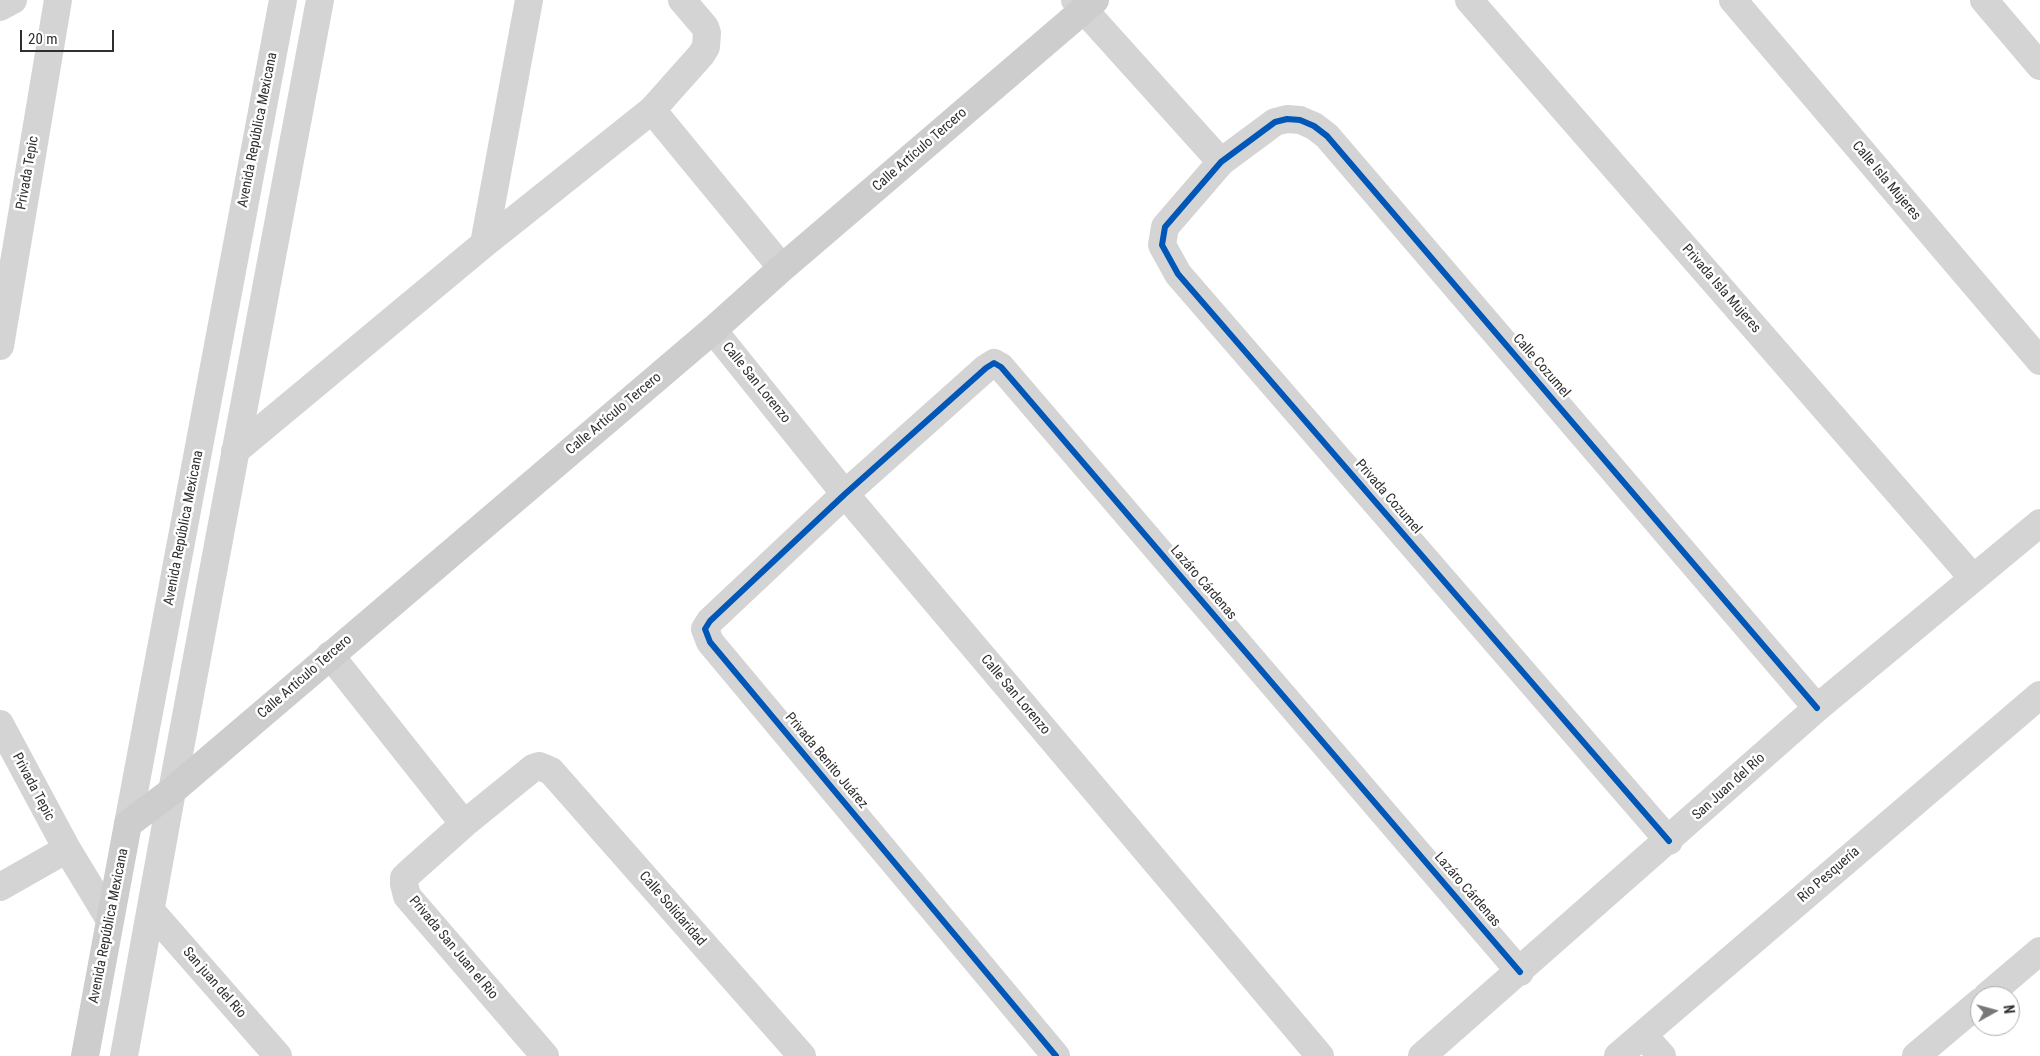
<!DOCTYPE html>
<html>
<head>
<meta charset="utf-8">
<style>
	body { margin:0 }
	#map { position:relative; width:2040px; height:1056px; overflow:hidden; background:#fff; font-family:"Roboto Condensed",sans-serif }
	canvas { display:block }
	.north { position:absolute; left:1970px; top:986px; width:50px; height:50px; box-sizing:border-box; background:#fff; border:1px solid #acacac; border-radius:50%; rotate:83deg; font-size:14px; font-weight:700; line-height:20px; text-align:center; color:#2f2f2f }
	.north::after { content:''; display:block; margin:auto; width:18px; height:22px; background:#787878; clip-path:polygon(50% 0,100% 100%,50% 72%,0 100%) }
	.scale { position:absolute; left:20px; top:30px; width:94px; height:22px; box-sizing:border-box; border:2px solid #2f2f2f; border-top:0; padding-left:6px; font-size:15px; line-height:18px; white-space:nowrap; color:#2f2f2f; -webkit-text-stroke:4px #fff; paint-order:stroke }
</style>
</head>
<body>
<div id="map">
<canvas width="2040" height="1056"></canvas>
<div class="north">N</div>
<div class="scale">20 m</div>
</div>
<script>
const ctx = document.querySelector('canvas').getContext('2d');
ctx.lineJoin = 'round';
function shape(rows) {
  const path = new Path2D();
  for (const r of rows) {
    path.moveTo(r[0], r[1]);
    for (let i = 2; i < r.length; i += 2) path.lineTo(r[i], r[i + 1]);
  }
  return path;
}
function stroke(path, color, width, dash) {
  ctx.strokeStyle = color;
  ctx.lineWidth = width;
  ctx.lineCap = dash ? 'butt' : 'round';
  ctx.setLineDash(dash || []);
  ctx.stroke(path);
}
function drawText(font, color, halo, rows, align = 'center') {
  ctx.font = font + ' "Roboto Condensed",sans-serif';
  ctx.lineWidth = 5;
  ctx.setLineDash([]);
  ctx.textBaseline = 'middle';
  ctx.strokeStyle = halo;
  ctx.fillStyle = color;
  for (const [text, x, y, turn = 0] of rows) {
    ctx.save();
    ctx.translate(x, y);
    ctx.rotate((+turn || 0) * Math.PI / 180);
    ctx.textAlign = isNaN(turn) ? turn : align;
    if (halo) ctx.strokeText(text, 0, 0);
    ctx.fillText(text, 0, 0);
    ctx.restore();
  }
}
const street = shape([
	[1075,0,1221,162],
	[1469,0,1973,578],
	[1733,0,2040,361],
	[1984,0,2040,66],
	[0,7,13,0],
	[652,110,782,268],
	[484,244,529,0],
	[713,330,845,494,1320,1056],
	[0,346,58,0],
	[235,451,484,244,652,110,701,55,706,47,707,33,705,27,682,0],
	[330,655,464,824],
	[0,724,67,849],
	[128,824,283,0],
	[1669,841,1178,274,1162,245,1165,227,1221,162,1275,122,1287,119,1300,120,1314,126,1327,136,1817,708],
	[0,887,67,849,110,920],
	[151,911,278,1056],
	[1987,996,2040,951],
	[1643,1035,1662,1056],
	[124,1056,172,791,320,0],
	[545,1056,407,896,404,884,404,878,409,873,464,824,533,768,539,766,551,771,802,1056],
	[1056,1056,710,642,705,629,710,621,845,494,986,368,994,363,1001,367,1520,972],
	[1422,1056,1817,708,2040,523],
	[1618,1056,2040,695],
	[1916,1056,1980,1002]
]);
const secondary = shape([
	[85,1056,128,824,172,791,713,330,782,268,1095,0]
]);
const cycleway = shape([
	[1669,841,1178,274,1162,245,1165,227,1221,162,1275,122,1287,119,1300,120,1314,126,1327,136,1817,708],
	[1056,1056,710,642,705,629,710,621,845,494,986,368,994,363,1001,367,1520,972]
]);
const streetNames = [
	["Avenida República Mexicana",258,130,-79],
	["Calle Artículo Tercero",920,150,-41],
	["Privada Tepic",28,173,-80],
	["Calle Isla Mujeres",1886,181,50],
	["Privada Isla Mujeres",1721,289,49],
	["Calle Cozumel",1541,366,49],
	["Calle San Lorenzo",756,383,51],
	["Calle Artículo Tercero",614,414,-40],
	["Privada Cozumel",1388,497,49],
	["Avenida República Mexicana",184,528,-79],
	["Lazáro Cárdenas",1203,583,49],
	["Calle Artículo Tercero",305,677,-41],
	["Calle San Lorenzo",1015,695,50],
	["Privada Benito Juárez",826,761,50],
	["Privada Tepic",33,787,62],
	["San Juan del Río",1729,787,-42],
	["Río Pesquería",1829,875,-41],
	["Lazáro Cárdenas",1467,890,49],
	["Calle Solidaridad",672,909,49],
	["Avenida República Mexicana",109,926,-79],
	["Privada San Juan el Rio",453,948,50],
	["San juan del Rio",214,983,49]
];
stroke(street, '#d4d4d4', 28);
stroke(secondary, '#cdcdcd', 28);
stroke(cycleway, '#0057b8', 6);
drawText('14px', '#2f2f2f', '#fff', streetNames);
</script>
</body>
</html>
